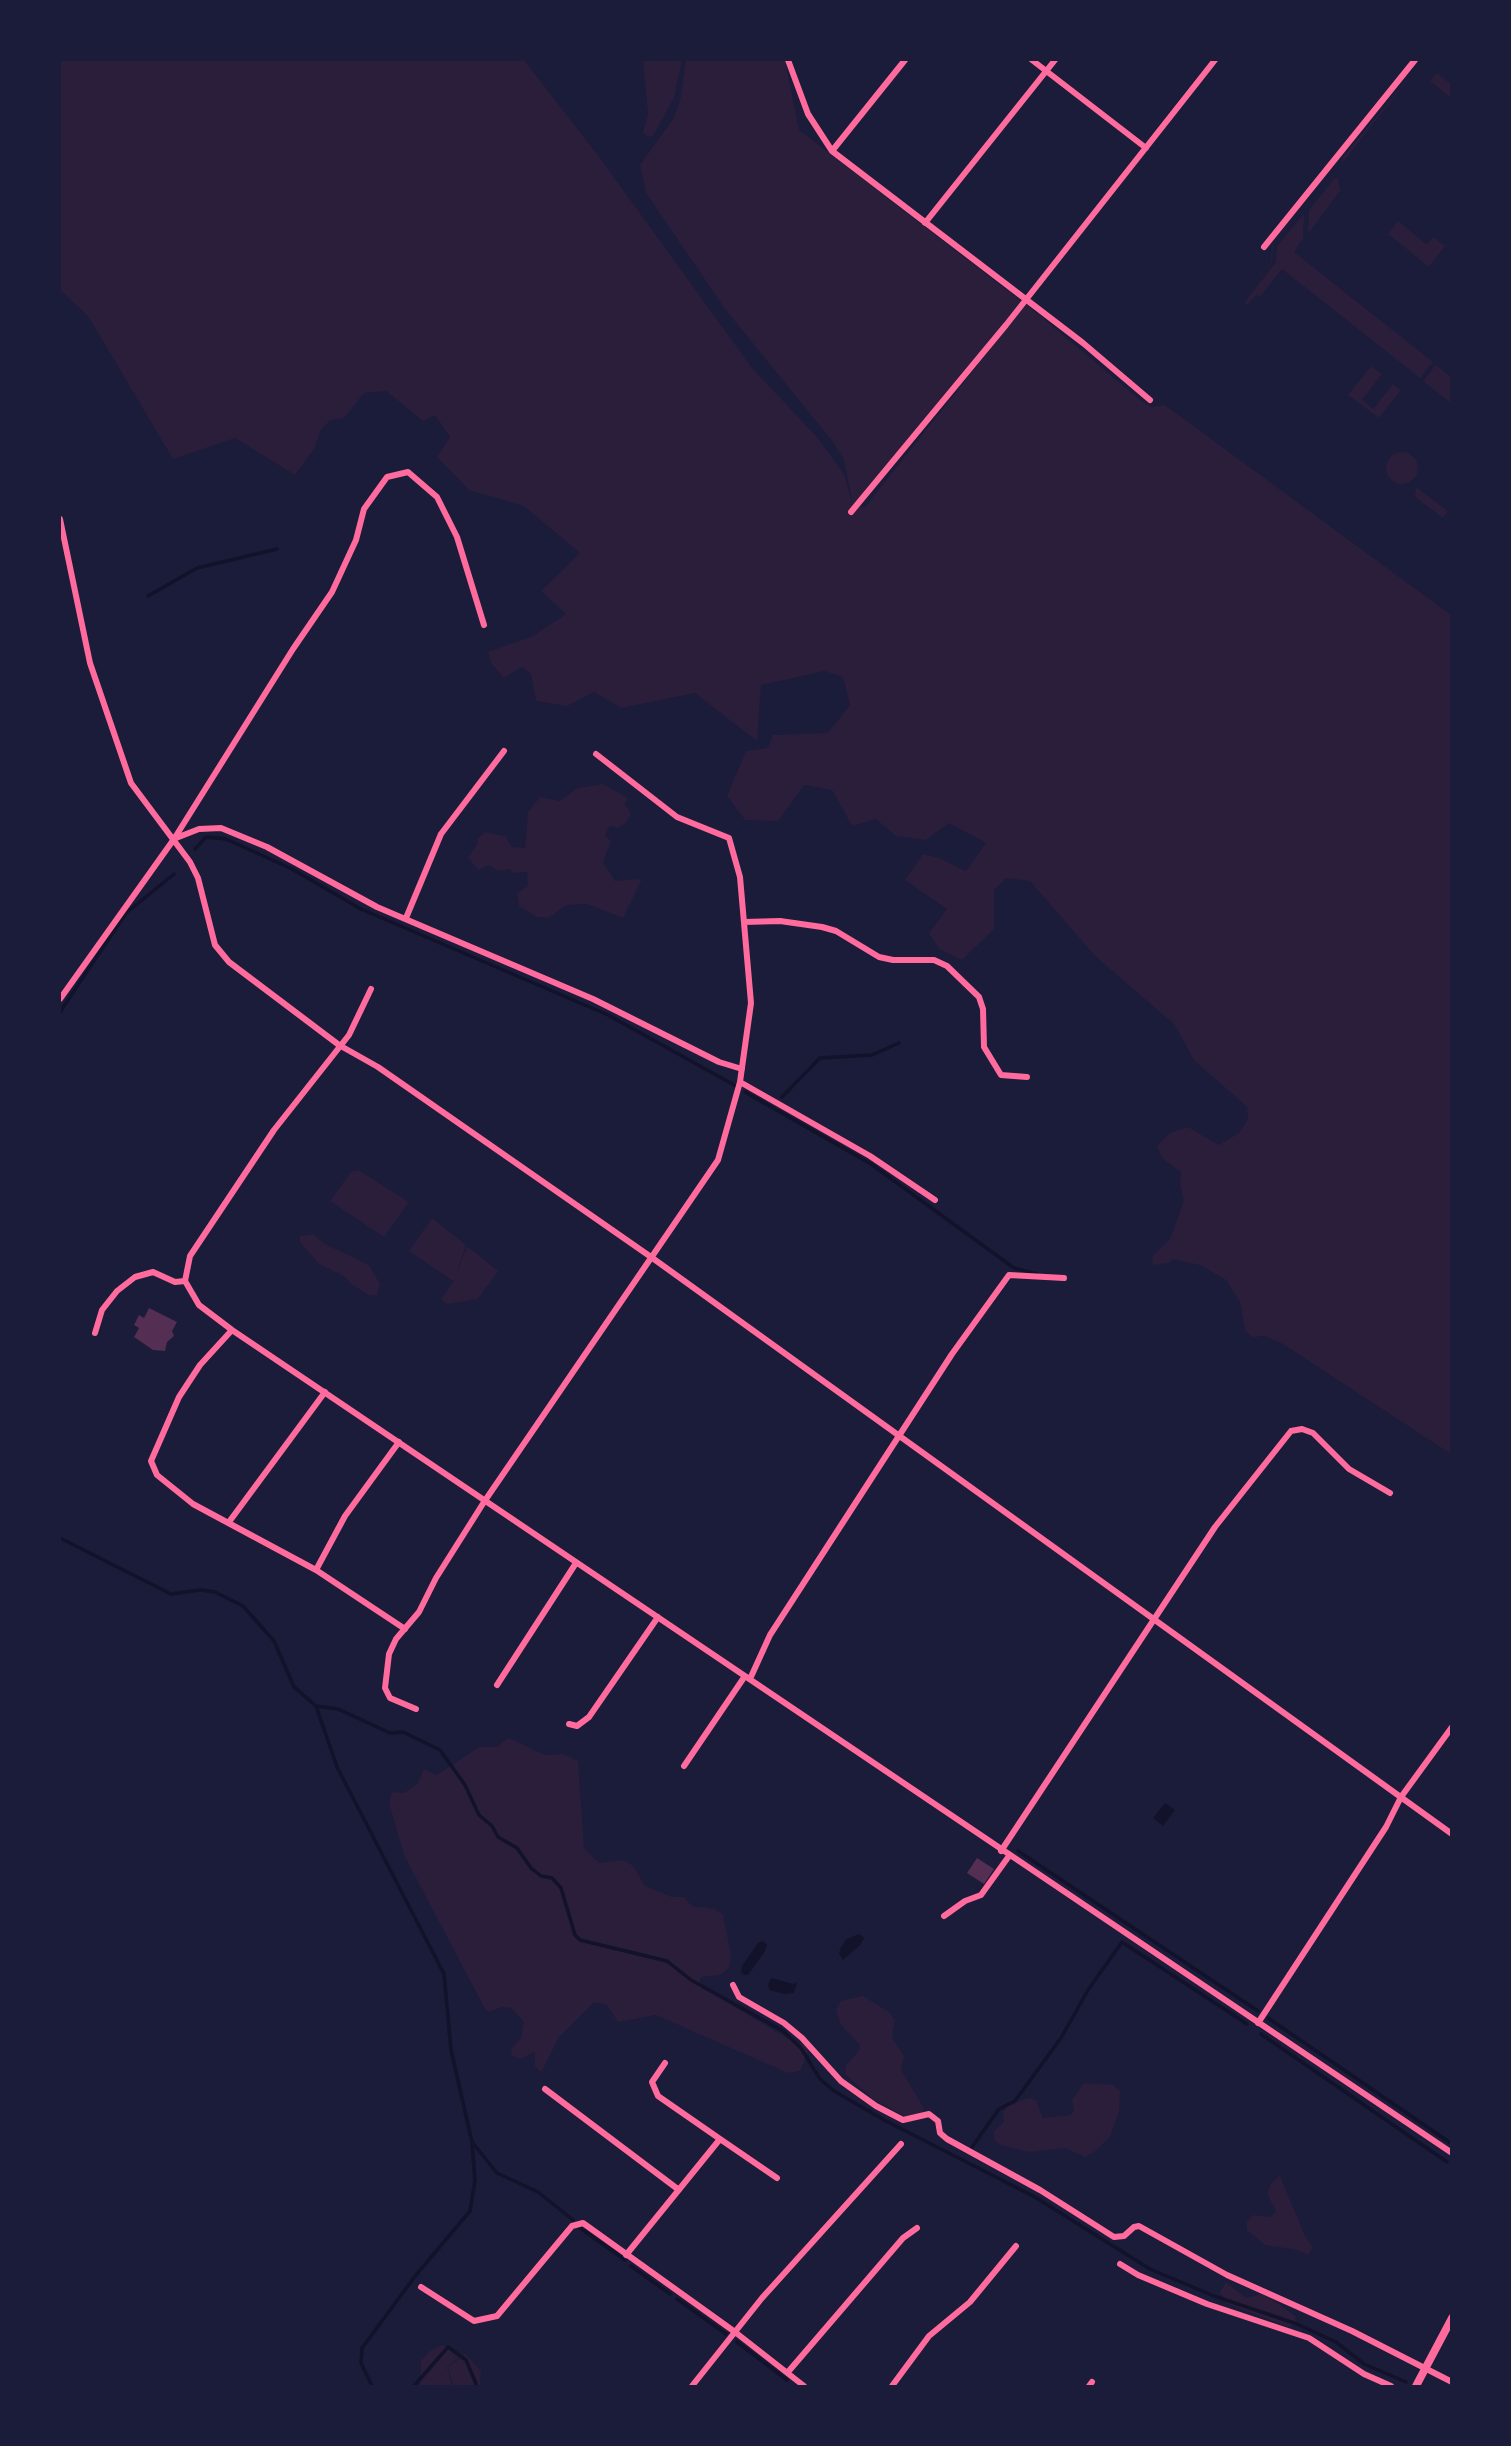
<!DOCTYPE html>
<html>
<head>
<meta charset="utf-8">
<style>
	body { margin:0 }
	#map { position:relative; width:1511px; height:2446px; overflow:hidden; background:#1b1b3a; font-family:"Times New Roman",serif }
	canvas { display:block }
	.frame { position:absolute; inset:0; border:61px solid #1b1b3a; pointer-events:none }
</style>
</head>
<body>
<div id="map">
<canvas width="1511" height="2446"></canvas>
<div class="frame"></div>
</div>
<script>
const ctx = document.querySelector('canvas').getContext('2d');
ctx.lineJoin = 'round';
function paint(path, color) {
  ctx.fillStyle = color;
  ctx.fill(path, 'evenodd');
}
function shape(rows) {
  const path = new Path2D();
  for (const r of rows) {
    if (r.length === 3) {
      path.moveTo(r[0] + r[2], r[1]);
      path.arc(r[0], r[1], r[2], 0, 2 * Math.PI);
      continue;
    }
    path.moveTo(r[0], r[1]);
    for (let i = 2; i < r.length; i += 2) path.lineTo(r[i], r[i + 1]);
  }
  return path;
}
function stroke(path, color, width, dash) {
  ctx.strokeStyle = color;
  ctx.lineWidth = width;
  ctx.lineCap = dash ? 'butt' : 'round';
  ctx.setLineDash(dash || []);
  ctx.stroke(path);
}
const green = shape([
	[60,60,524,60,597,154,752,368,817,437,844,474,853,506,844,460,833,442,725,309,646,193,640,165,673,119,680,101,686,60,785,60,799,130,1021,301,856,506,865,507,1026,304,1140,400,1151,407,1165,405,1451,615,1451,1454,1283,1344,1265,1336,1252,1337,1245,1330,1240,1302,1226,1280,1200,1265,1173,1259,1169,1263,1153,1265,1152,1257,1170,1239,1184,1201,1180,1183,1181,1172,1162,1158,1157,1146,1170,1133,1188,1127,1219,1145,1239,1133,1248,1119,1247,1107,1194,1060,1174,1024,1095,956,1030,881,1006,878,994,890,994,929,962,960,939,949,929,933,947,909,905,880,923,854,939,858,966,871,986,843,949,823,926,840,896,836,876,819,852,826,832,790,804,785,778,821,745,820,727,796,746,751,768,748,773,735,828,733,850,705,843,677,824,671,761,685,757,741,695,693,621,708,594,692,567,706,536,701,531,674,522,667,504,678,491,663,488,652,533,636,566,614,541,591,580,553,524,506,469,490,437,457,450,437,435,415,423,421,386,391,364,393,344,418,330,420,321,430,314,449,295,475,235,438,173,459,88,316,60,290],
	[643,60,682,60,674,98,653,136,648,137,643,132,648,114],
	[1423,61,1342,163,1343,157],
	[1437,73,1451,84,1451,98,1430,81],
	[1332,174,1273,245,1272,262,1242,298,1271,262,1272,245],
	[1338,178,1340,191,1308,234,1309,210,1334,179],
	[1304,214,1303,239,1294,252,1433,362,1420,378,1282,269,1260,297,1256,295,1248,304,1244,303,1276,262,1277,246],
	[1398,221,1426,244,1434,237,1445,246,1429,267,1388,234],
	[1436,365,1451,377,1451,403,1423,381],
	[1371,366,1382,374,1362,400,1373,409,1393,384,1401,390,1379,418,1348,395],
	[1402,468,16],
	[1416,487,1448,511,1443,518,1415,497],
	[603,784,628,798,625,804,631,814,626,823,618,828,610,826,605,835,611,841,603,862,615,881,642,879,623,918,587,904,566,905,549,918,537,917,519,906,517,893,528,886,527,872,512,873,510,869,498,871,489,865,478,870,468,858,478,843,477,839,485,832,505,836,512,847,525,848,528,812,540,797,560,801,577,788],
	[358,1170,409,1202,384,1237,330,1201,351,1172],
	[432,1218,466,1245,455,1278,467,1246,498,1271,478,1299,447,1304,441,1299,456,1278,453,1281,409,1251],
	[313,1234,325,1244,369,1265,380,1284,377,1295,369,1295,351,1284,344,1276,319,1264,300,1242,300,1236],
	[508,1738,545,1755,563,1754,578,1761,584,1848,599,1863,624,1860,633,1866,645,1886,672,1897,684,1897,692,1906,715,1909,723,1914,731,1955,729,1968,720,1975,701,1977,698,1985,792,2041,806,2045,808,2052,800,2071,788,2073,656,2015,618,2022,607,2005,594,2002,559,2037,541,2073,535,2066,535,2052,520,2059,512,2056,511,2049,521,2038,524,2022,511,2008,502,2007,489,2012,485,2009,404,1855,389,1803,392,1792,404,1793,418,1783,424,1769,437,1775,479,1747,497,1747],
	[863,1996,889,2012,895,2020,892,2038,904,2056,901,2070,924,2108,920,2120,912,2120,873,2099,845,2074,846,2065,859,2051,860,2045,841,2025,836,2010,841,2001],
	[1084,2083,1113,2085,1120,2091,1119,2112,1110,2137,1094,2152,1085,2157,1065,2148,1029,2152,1000,2145,994,2139,994,2131,1004,2122,1003,2112,1009,2105,1029,2098,1036,2100,1043,2118,1070,2115,1074,2111,1072,2100],
	[1280,2176,1305,2236,1313,2247,1308,2255,1298,2250,1265,2245,1247,2230,1247,2222,1253,2215,1271,2217,1276,2211,1267,2194,1271,2183],
	[1226,2282,1246,2298,1262,2294,1273,2300,1295,2316,1296,2324,1288,2327,1226,2303,1220,2292],
	[442,2345,463,2354,447,2367,452,2386,420,2386,421,2361,430,2351],
	[465,2354,481,2371,480,2386,453,2386,448,2367]
]);
const water = shape([
	[1165,1803,1175,1810,1163,1826,1153,1818],
	[859,1934,864,1938,860,1945,843,1960,839,1953,841,1947,847,1939],
	[763,1941,767,1945,765,1951,748,1975,744,1975,741,1972,742,1966,758,1943],
	[771,1978,793,1984,797,1982,794,1993,784,1994,770,1990,768,1985]
]);
const stream = shape([
	[148,596,197,568,277,549],
	[195,849,206,837,226,839,292,869,361,909,608,1015,736,1086],
	[60,1012,126,913,174,874],
	[745,1092,871,1164,1014,1268,1037,1274],
	[782,1097,820,1058,872,1055,899,1043],
	[60,1538,171,1594,201,1590,215,1592,243,1606,274,1641,294,1687,316,1706,338,1709,390,1733,403,1732,440,1750,465,1785,479,1815,492,1826,498,1837,517,1848,531,1868,541,1876,552,1878,561,1888,575,1935,580,1940,667,1961,691,1980,783,2031,801,2048,820,2079,834,2091,886,2121,1035,2197,1150,2269,1214,2296,1297,2324,1336,2342,1364,2364,1406,2382],
	[316,1706,337,1767,444,1974,451,2050,472,2142,497,2173,538,2192,573,2220],
	[1018,1851,1258,2011],
	[1268,2018,1452,2144],
	[1261,2034,1447,2162],
	[972,2147,999,2109,1015,2101,1061,2038,1088,1990,1122,1942,1247,2024],
	[580,2228,625,2260],
	[631,2266,670,2294],
	[677,2299,726,2334],
	[737,2342,787,2380],
	[372,2386,361,2363,362,2348,416,2275,470,2211,475,2181,472,2143],
	[414,2386,448,2347,466,2360,477,2386]
]);
const building = shape([
	[149,1308,177,1322,172,1331,174,1336,167,1342,165,1351,153,1350,134,1337,139,1328,134,1325,139,1315,144,1318],
	[977,1858,994,1869,984,1884,967,1873]
]);
const minor = shape([
	[788,60,808,114,832,151,1083,343,1150,400],
	[1032,60,1146,148],
	[832,151,905,60],
	[925,223,1055,60],
	[1264,247,1415,60],
	[851,512,1006,325,1215,60],
	[60,519,90,663,131,783,190,862,198,878,215,945,229,962,339,1045,378,1067,651,1257,1452,1834],
	[176,838,199,829,221,828,267,847,377,907,593,999,719,1062,742,1069],
	[406,918,441,834,504,751],
	[744,922,780,921,822,927,836,931,879,957,893,960,934,960,947,966,979,997,983,1009,984,1047,1001,1075,1027,1077],
	[60,999,174,839,293,649,332,592,356,540,364,509,387,477,408,472,437,497,457,537,484,625],
	[740,1082,870,1156,935,1200],
	[185,1281,199,1305,232,1330,1452,2153],
	[185,1281,190,1256,274,1130,349,1035,371,989],
	[232,1330,200,1365,179,1397,151,1461,157,1475,193,1504,316,1570,405,1629],
	[95,1333,102,1310,117,1291,135,1277,153,1272,175,1282,185,1281],
	[229,1522,325,1392],
	[316,1570,345,1516,399,1442],
	[750,1679,770,1635,952,1354,1009,1275,1064,1278],
	[497,1685,576,1563],
	[416,1709,390,1698,385,1688,389,1654,396,1639,419,1612,436,1578,484,1502,718,1160,740,1082,751,1003,740,877,729,838,677,817,596,754],
	[569,1724,577,1726,589,1717,658,1617],
	[684,1766,745,1676],
	[1001,1851,1215,1527,1291,1431,1302,1429,1313,1433,1349,1469,1390,1493],
	[944,1916,965,1901,981,1895,1009,1856],
	[733,1985,739,1997,784,2023,802,2038,841,2081,876,2106,903,2120,929,2114,938,2121,940,2133,947,2139,1040,2190,1114,2237,1124,2236,1134,2227,1139,2226,1227,2275,1352,2331,1452,2382],
	[1258,2023,1386,1827,1401,1797,1452,1727],
	[545,2089,679,2190],
	[720,2139,777,2178],
	[626,2255,720,2139,658,2096,652,2082,665,2063],
	[1120,2264,1138,2275,1207,2304,1309,2338,1364,2374,1391,2386],
	[421,2287,474,2321,497,2316,572,2226,583,2223,735,2332,804,2386],
	[788,2372,903,2238,917,2228],
	[692,2386,762,2298,901,2144],
	[892,2386,929,2336,970,2302,1016,2246],
	[1089,2386,1092,2382]
]);
const tertiary = shape([
	[1416,2386,1452,2318]
]);
paint(green, '#2a1e3b');
paint(water, '#12122b');
stroke(stream, '#12122b', 3.5);
paint(building, '#542f53');
stroke(minor, '#ff6b9d', 6);
stroke(tertiary, '#ff6b9d', 8);
</script>
</body>
</html>
